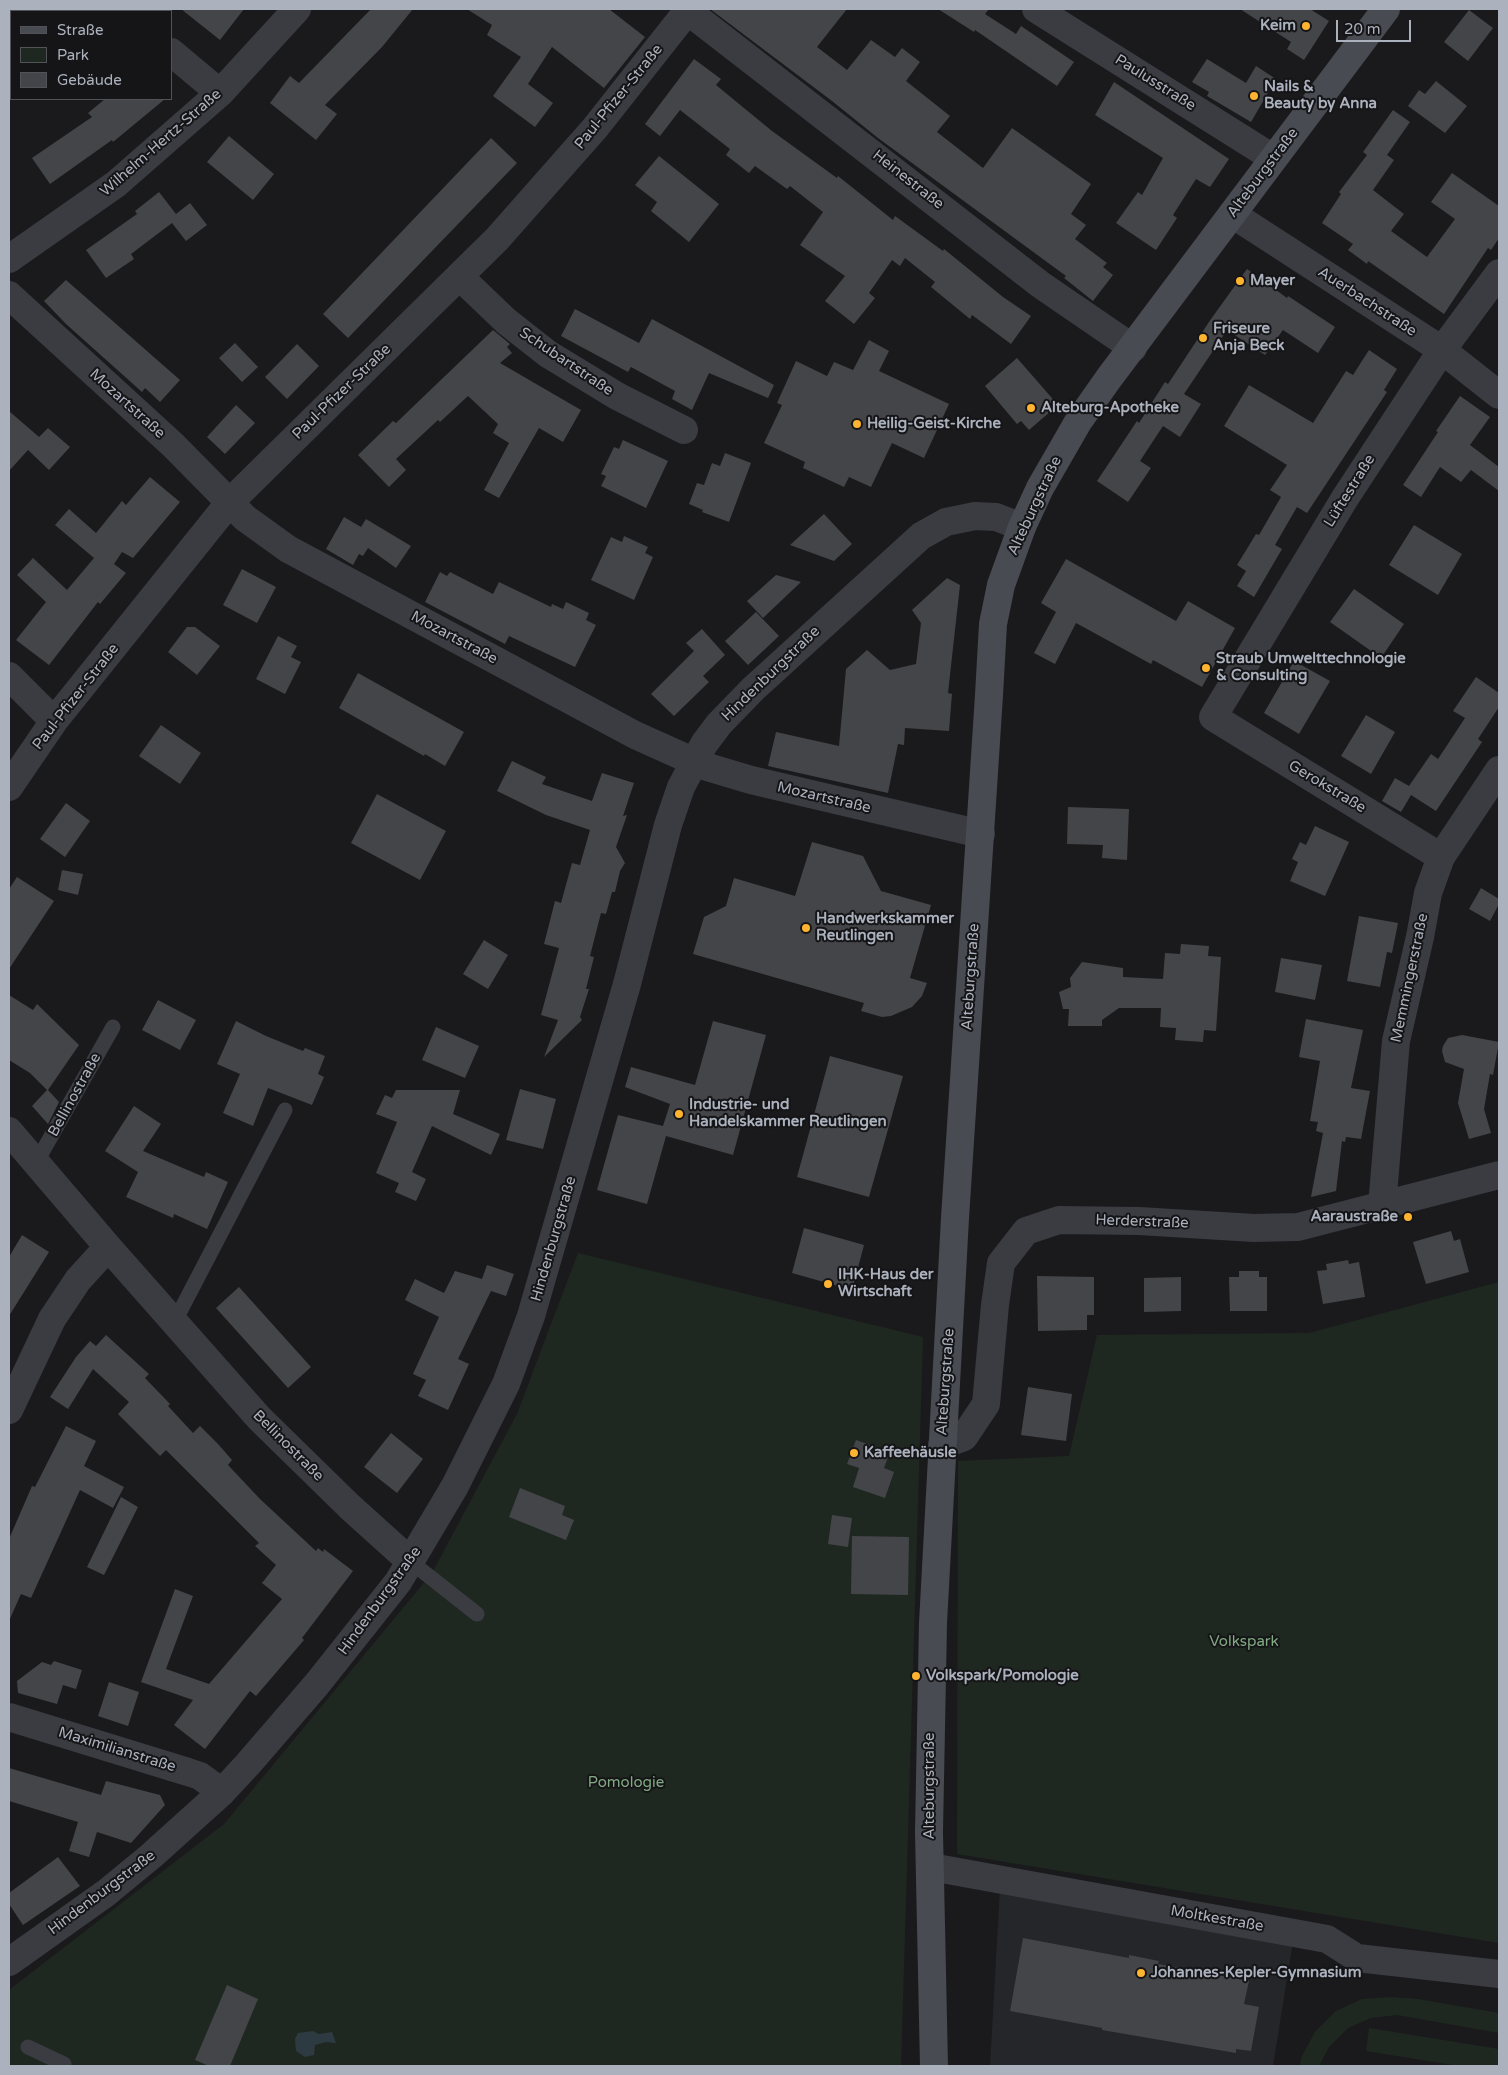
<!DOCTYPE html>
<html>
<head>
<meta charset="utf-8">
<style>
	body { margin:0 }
	#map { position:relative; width:1508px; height:2075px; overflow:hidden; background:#1a1a1c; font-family:"Varela Round",sans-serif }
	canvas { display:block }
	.frame { position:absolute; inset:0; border:10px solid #abb1bd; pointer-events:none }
	.legend { position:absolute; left:10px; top:10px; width:162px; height:90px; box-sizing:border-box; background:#151517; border:1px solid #515359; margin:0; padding:6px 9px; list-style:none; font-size:15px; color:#abb1bd }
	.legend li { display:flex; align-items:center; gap:10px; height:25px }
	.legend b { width:25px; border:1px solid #515359 }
	.scale { position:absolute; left:1336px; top:20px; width:75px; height:22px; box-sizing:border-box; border:2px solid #abb1bd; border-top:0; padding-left:6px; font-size:15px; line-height:18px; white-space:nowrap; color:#abb1bd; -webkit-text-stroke:4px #151517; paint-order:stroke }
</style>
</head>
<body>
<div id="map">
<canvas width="1508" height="2075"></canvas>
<div class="frame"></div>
<ul class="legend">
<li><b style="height:6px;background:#484b52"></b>Straße</li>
<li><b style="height:14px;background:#1f2820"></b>Park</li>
<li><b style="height:14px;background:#444549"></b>Gebäude</li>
</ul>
<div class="scale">20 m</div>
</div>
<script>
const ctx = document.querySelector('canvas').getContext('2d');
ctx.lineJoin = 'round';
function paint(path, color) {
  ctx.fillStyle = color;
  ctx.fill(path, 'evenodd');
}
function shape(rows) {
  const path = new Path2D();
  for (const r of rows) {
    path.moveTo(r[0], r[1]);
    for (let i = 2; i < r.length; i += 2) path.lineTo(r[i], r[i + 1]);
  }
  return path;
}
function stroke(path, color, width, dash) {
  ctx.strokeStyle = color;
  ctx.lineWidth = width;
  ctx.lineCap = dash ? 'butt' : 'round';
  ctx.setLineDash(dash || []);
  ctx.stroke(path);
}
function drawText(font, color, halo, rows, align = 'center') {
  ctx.font = font + ' "Varela Round",sans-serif';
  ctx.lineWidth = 4;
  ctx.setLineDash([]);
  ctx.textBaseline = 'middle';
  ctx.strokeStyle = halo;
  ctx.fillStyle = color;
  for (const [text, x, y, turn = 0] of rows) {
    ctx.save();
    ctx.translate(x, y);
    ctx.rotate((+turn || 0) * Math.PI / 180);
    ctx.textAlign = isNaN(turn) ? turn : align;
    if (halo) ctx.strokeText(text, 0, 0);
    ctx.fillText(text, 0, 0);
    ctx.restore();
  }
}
const built = shape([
	[1000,1888,1293,1941,1273,2066,990,2066]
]);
const green = shape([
	[578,1253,923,1337,901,2066,9,2066,9,1990,224,1824,432,1573,517,1414],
	[1499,1282,1499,1943,957,1854,958,1461,1069,1456,1097,1335,1309,1333],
	[1390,1997,1418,1999,1499,2013,1499,2033,1397,2015,1371,2018,1348,2028,1329,2047,1319,2066,1300,2066,1301,2058,1315,2032,1336,2011,1362,1999],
	[1369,2028,1499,2049,1499,2066,1459,2066,1366,2051]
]);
const water = shape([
	[313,2031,319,2034,332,2032,336,2043,326,2042,315,2045,314,2055,305,2057,296,2051,295,2039,298,2033]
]);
const building = shape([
	[181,9,244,9,220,40],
	[371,9,413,9,382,47,325,105,337,114,316,140,270,103,290,76,299,83],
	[467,9,609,9,645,37,604,88,552,47,528,84,553,103,535,127,493,96,521,57,487,35,492,25],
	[710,9,847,9,817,47,847,70,871,40,895,57,902,48,920,62,906,81,950,116,937,132,983,168,1012,128,1091,184,1071,214,1086,225,1075,239,1107,263,1103,267,1113,275,1093,301,1064,278,1066,276,878,138,832,101],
	[938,9,989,9,985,14,1016,34,1021,26,1074,62,1057,86,975,30,974,32],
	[1240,9,1310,9,1329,21,1304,60,1287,49,1291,42],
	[1469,10,1493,28,1468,61,1444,42],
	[694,59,721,79,716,85,772,131,837,178,838,176,893,220,895,216,943,251,944,249,1003,297,1031,316,1011,344,972,315,970,319,931,287,935,282,905,258,900,266,892,260,869,293,875,298,854,324,825,301,845,276,800,245,823,212,790,186,787,189,755,166,749,173,726,155,730,149,680,110,660,136,645,124],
	[1207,59,1246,83,1256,66,1276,79,1251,122,1207,96,1209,92,1192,82],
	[1436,81,1467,106,1445,133,1408,106,1419,90,1425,94],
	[1114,82,1229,159,1210,187,1196,179,1173,215,1177,218,1156,250,1116,223,1138,192,1142,195,1163,158,1095,115],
	[105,99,165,99,113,142,112,140,50,184,32,158,92,117,88,113],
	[1393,110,1410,122,1387,155,1394,160,1373,190,1404,214,1391,231,1427,257,1455,219,1431,202,1452,173,1499,206,1499,238,1491,250,1488,248,1444,314,1368,261,1367,264,1348,250,1353,244,1322,223,1341,194,1339,192,1367,155,1363,152],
	[229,136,274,174,253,200,207,162],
	[491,138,517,163,348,338,323,314],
	[659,156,719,204,689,242,651,211,657,202,635,185],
	[159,192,176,214,190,203,207,225,186,241,172,223,131,254,134,259,106,278,86,250,137,214,135,211],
	[1247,269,1287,298,1288,296,1335,327,1318,353,1283,330,1265,355,1227,330,1184,394,1201,404,1180,437,1163,426,1140,461,1151,468,1128,502,1097,481,1137,421,1139,423,1165,382,1168,384,1211,319],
	[66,280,180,380,160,402,145,388,142,392,66,324,44,301],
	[575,309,639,343,652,319,774,385,768,398,709,373,692,410,672,399,675,391,631,367,628,372,561,336],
	[493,330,510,344,507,347,512,353,500,363,581,410,563,442,539,428,499,498,484,490,509,443,493,433,498,424,468,396,440,422,438,420,396,459,406,470,389,487,358,455,393,421,396,423],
	[869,340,889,351,879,371,949,404,924,458,892,443,871,487,849,477,844,487,803,468,805,462,764,443,782,405,777,403,796,361,827,376,834,362,853,370],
	[235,343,258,367,242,382,219,358],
	[297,344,319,366,287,399,265,377],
	[1369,350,1397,369,1384,390,1387,392,1307,513,1297,507,1275,545,1282,549,1254,597,1237,586,1246,571,1237,565,1256,534,1259,535,1281,497,1270,490,1287,465,1224,426,1249,385,1313,423,1346,371,1353,375],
	[1017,358,1058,405,1029,430,1021,421,1017,424,985,386],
	[1460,396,1490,417,1470,445,1499,467,1499,491,1471,470,1461,482,1440,467,1421,497,1403,485,1438,432,1436,431],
	[236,405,255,423,225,454,207,437],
	[9,411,39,437,48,428,70,447,49,470,28,450,9,471],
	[623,440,668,461,646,508,601,486,606,476,601,474,614,447,619,449],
	[725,453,751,463,729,522,702,512,703,510,689,504,697,483,704,485,712,463,720,466],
	[150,477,180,502,133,558,122,552,114,564,126,573,100,604,98,602,49,665,16,640,46,602,17,575,33,558,67,590,94,558,55,525,69,509,96,533,122,501,126,505],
	[824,514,852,544,834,561,790,545],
	[344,517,361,527,366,519,411,546,396,568,368,548,363,556,359,554,353,565,326,549],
	[1414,525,1462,554,1438,595,1389,565],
	[624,536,648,547,645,553,653,557,634,600,591,580,611,537,622,542],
	[1066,559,1176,621,1188,601,1235,628,1202,687,1153,660,1151,664,1076,623,1055,664,1034,653,1056,612,1041,603],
	[242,569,276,587,257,623,223,605],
	[440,572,447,576,450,572,493,594,499,582,551,607,552,604,563,609,566,602,589,613,586,620,596,625,575,667,509,636,505,644,425,602],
	[776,575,801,582,763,618,747,601],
	[947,578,960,585,948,693,952,694,949,731,905,728,904,745,898,744,888,793,768,766,776,732,839,746,846,669,867,650,890,670,916,664,921,623,912,610],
	[1354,589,1404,624,1381,658,1330,622],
	[756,612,779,636,748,665,725,641],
	[187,627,195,627,220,646,197,675,168,652],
	[702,629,725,655,703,676,709,682,674,716,651,694,694,651,686,643],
	[278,636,297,646,291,657,301,662,285,694,256,679],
	[1294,661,1330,681,1299,734,1264,713],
	[358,673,464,732,445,766,425,754,424,756,339,708],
	[1476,677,1499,693,1499,707,1478,739,1482,742,1436,811,1411,795,1401,812,1382,801,1395,778,1409,786,1431,754,1438,759,1465,718,1453,711],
	[1366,715,1395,732,1371,774,1341,756],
	[161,725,201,753,180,784,139,756],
	[512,761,546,777,542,784,592,801,602,773,634,783,623,816,627,815,616,847,625,863,620,871,615,892,612,892,606,914,601,913,590,956,594,957,586,989,589,989,580,1017,582,1020,544,1057,558,1020,541,1015,559,948,544,944,555,901,561,903,572,863,580,865,590,830,546,815,497,791],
	[377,794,446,831,420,880,351,843],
	[66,803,90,821,65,857,40,839],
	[1068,807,1129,809,1127,860,1102,858,1103,845,1067,844],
	[1315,826,1349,842,1325,896,1290,881,1298,862,1292,859,1300,842,1306,845],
	[812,842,863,856,881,891,931,905,910,978,927,983,922,996,912,1007,891,1016,882,1017,861,1011,864,1003,693,954,704,917,726,906,734,878,795,896],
	[62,870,83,874,78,895,58,890],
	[17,877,54,901,9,969,9,889],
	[1481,888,1499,899,1499,904,1490,921,1469,909],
	[1359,916,1398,923,1392,953,1387,952,1380,987,1347,981],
	[484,940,508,955,488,989,463,974],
	[1181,944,1209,946,1208,956,1221,957,1216,1031,1204,1030,1203,1042,1175,1040,1176,1028,1160,1027,1161,1008,1119,1008,1102,1020,1102,1026,1068,1026,1069,1009,1063,1009,1059,992,1071,987,1070,978,1082,962,1123,968,1123,977,1163,979,1165,953,1180,954],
	[1281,958,1322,965,1315,1000,1275,992],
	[9,995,33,1010,37,1004,79,1045,48,1090,59,1102,48,1124,32,1106,47,1090,30,1073,9,1060],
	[158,1000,196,1020,180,1050,142,1030],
	[1306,1019,1363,1030,1351,1088,1370,1091,1361,1139,1346,1137,1345,1142,1342,1141,1336,1191,1311,1197,1323,1133,1316,1131,1318,1122,1310,1121,1320,1061,1299,1057],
	[236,1021,266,1036,303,1051,305,1048,325,1056,318,1074,324,1077,312,1105,268,1088,253,1126,223,1113,240,1074,217,1064],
	[713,1021,766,1035,733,1155,666,1136,647,1204,597,1190,618,1115,663,1126,670,1104,625,1087,631,1067,695,1085],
	[436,1027,479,1046,465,1078,422,1060],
	[1462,1035,1499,1042,1493,1075,1490,1074,1484,1109,1491,1133,1469,1139,1458,1103,1464,1069,1445,1062,1442,1051,1443,1046,1448,1038],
	[830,1056,903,1076,869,1197,797,1177],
	[520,1089,556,1099,543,1149,506,1140],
	[396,1090,460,1090,453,1114,500,1134,491,1155,432,1126,412,1172,426,1179,416,1201,395,1192,399,1183,376,1173,397,1122,376,1114,385,1095,392,1098],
	[134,1106,161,1124,143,1151,204,1177,206,1172,228,1182,207,1229,174,1214,173,1218,126,1197,138,1172,105,1151],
	[804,1228,864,1245,852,1290,792,1273],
	[1451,1231,1454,1241,1460,1239,1469,1272,1426,1284,1413,1242],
	[22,1235,49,1252,9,1316,9,1257],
	[1348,1260,1349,1264,1359,1262,1365,1297,1323,1304,1317,1271,1327,1270,1326,1264],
	[487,1265,514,1274,506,1296,491,1291,458,1359,469,1364,448,1410,418,1396,426,1380,413,1374,439,1317,405,1300,415,1279,444,1293,455,1271,482,1279],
	[1239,1271,1259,1271,1259,1277,1267,1277,1267,1311,1230,1311,1229,1277,1239,1277],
	[1037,1276,1094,1277,1094,1315,1087,1315,1087,1330,1038,1331],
	[1181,1277,1181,1311,1144,1312,1144,1278],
	[239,1287,311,1367,288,1388,216,1308],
	[106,1335,149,1374,145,1378,170,1404,168,1406,193,1433,200,1426,218,1444,232,1460,228,1465,260,1499,316,1551,318,1548,323,1552,324,1549,353,1571,302,1638,304,1640,256,1696,250,1691,205,1749,174,1725,193,1700,141,1682,175,1589,193,1596,166,1669,209,1684,282,1599,262,1583,276,1565,255,1546,259,1543,166,1450,160,1456,118,1414,129,1402,93,1369,68,1409,50,1397,76,1357,90,1341,96,1346],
	[1028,1387,1072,1394,1066,1441,1021,1435],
	[66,1426,96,1441,84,1466,124,1487,113,1508,80,1490,31,1598,21,1594,9,1621,9,1539,32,1486,35,1487],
	[391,1433,423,1459,397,1493,364,1467],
	[856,1440,890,1452,884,1468,894,1472,885,1498,853,1487,859,1468,847,1464],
	[520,1488,565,1506,562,1515,574,1520,566,1540,509,1517],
	[121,1497,138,1507,104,1575,87,1567],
	[832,1515,852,1518,848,1547,828,1544],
	[852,1536,909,1537,908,1595,851,1594],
	[54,1661,82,1670,76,1689,63,1685,57,1704,18,1693,17,1681,42,1662,51,1665],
	[109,1682,139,1692,128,1726,98,1716],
	[9,1768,101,1795,106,1781,160,1795,165,1805,131,1843,97,1832,89,1857,69,1851,78,1822,9,1801],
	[58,1857,80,1886,23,1925,9,1904,9,1893],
	[1023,1938,1129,1958,1129,1955,1159,1961,1158,1964,1249,1981,1244,2004,1259,2007,1251,2051,1236,2049,1236,2053,1102,2030,1102,2028,1010,2011],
	[227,1985,258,1999,230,2066,209,2066,195,2060]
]);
const lane = shape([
	[36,1163,113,1027],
	[175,1321,285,1110],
	[411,1562,477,1614],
	[28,2047,64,2064,63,2066]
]);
const street = shape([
	[122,9,124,11],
	[685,9,1041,285,1133,348],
	[1036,9,1273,158],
	[171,52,220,93],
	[1232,214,1442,350,1499,395],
	[9,259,116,184,220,93,297,9],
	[460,277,506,321,548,354,617,396,684,430],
	[9,295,173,445,245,518,288,549,635,735,704,766,751,780,981,834],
	[9,676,54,721],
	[9,787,54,721,229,503,497,239,595,128,689,9],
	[1441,857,1213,717,1345,498,1442,350,1499,273],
	[9,1131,108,1247,259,1418,350,1507,411,1562],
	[1382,1206,1396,1041,1420,937,1428,893,1441,857,1499,770],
	[9,1410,52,1319,78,1280,108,1247],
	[942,1445,964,1437,986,1404,995,1305,1001,1263,1026,1231,1059,1220,1139,1221,1254,1228,1298,1227,1499,1175],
	[9,1717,188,1772,200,1776,222,1792],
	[931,1867,1327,1939,1357,1958,1499,1974],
	[9,1962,106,1893,151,1856,222,1792,248,1764,317,1684,398,1582,455,1486,506,1384,531,1316,627,984,668,825,681,787,704,744,719,724,753,689,921,536,946,522,975,516,996,517,1022,527]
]);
const secondary = shape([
	[934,2066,929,1832,933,1623,955,1218,989,695,993,624,1001,585,1022,527,1040,488,1078,422,1109,378,1386,9]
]);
const markers = [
	[1306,26,5,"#ffb42f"],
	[1254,96,5,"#ffb42f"],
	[1240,281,5,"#ffb42f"],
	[1203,338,5,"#ffb42f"],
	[1031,408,5,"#ffb42f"],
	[857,424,5,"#ffb42f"],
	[1206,668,5,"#ffb42f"],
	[806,928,5,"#ffb42f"],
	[679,1114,5,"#ffb42f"],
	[1408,1217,5,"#ffb42f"],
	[828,1284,5,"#ffb42f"],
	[854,1453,5,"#ffb42f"],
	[916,1676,5,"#ffb42f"],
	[1141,1973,5,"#ffb42f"]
];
const poiNames = [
	["Keim",1296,26,"right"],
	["Nails &",1264,87],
	["Beauty by Anna",1264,104],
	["Mayer",1250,281],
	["Friseure",1213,329],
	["Anja Beck",1213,346],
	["Alteburg-Apotheke",1041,408],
	["Heilig-Geist-Kirche",867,424],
	["Straub Umwelttechnologie",1216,659],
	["& Consulting",1216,676],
	["Handwerkskammer",816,919],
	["Reutlingen",816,936],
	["Industrie- und",689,1105],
	["Handelskammer Reutlingen",689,1122],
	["Aaraustraße",1398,1217,"right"],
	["IHK-Haus der",838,1275],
	["Wirtschaft",838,1292],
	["Kaffeehäusle",864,1453],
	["Volkspark/Pomologie",926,1676],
	["Johannes-Kepler-Gymnasium",1151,1973]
];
const streetNames = [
	["Paulusstraße",1155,83,32],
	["Paul-Pfizer-Straße",619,97,-51],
	["Wilhelm-Hertz-Straße",161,143,-41],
	["Alteburgstraße",1263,173,-53],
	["Heinestraße",908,180,38],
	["Auerbachstraße",1367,302,33],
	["Schubartstraße",566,362,34],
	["Paul-Pfizer-Straße",342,392,-44],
	["Mozartstraße",127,404,42],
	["Lüftestraße",1350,491,-58],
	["Alteburgstraße",1035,506,-65],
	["Mozartstraße",454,638,28],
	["Hindenburgstraße",771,674,-44],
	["Paul-Pfizer-Straße",76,697,-52],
	["Gerokstraße",1327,787,31],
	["Mozartstraße",824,798,13],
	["Alteburgstraße",971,977,-86],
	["Memmingerstraße",1410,978,-78],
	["Bellinostraße",75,1095,-61],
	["Herderstraße",1142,1222,2],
	["Hindenburgstraße",554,1239,-74],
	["Alteburgstraße",946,1382,-86],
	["Bellinostraße",288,1446,45],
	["Hindenburgstraße",380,1601,-54],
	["Maximilianstraße",117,1750,17],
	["Alteburgstraße",930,1786,-90],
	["Hindenburgstraße",102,1893,-37],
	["Moltkestraße",1217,1919,10]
];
const parkNames = [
	["Volkspark",1244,1642],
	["Pomologie",626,1783]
];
paint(built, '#252629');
paint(green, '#1f2820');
paint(water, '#2e3a42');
paint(building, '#444549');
stroke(lane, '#3a3c42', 15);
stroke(street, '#3a3c42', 28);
stroke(secondary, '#484b52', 28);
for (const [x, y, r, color] of markers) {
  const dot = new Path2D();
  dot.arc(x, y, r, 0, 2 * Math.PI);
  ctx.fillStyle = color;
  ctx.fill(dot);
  stroke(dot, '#151517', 2);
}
drawText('bold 15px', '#abb1bd', '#151517', poiNames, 'left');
drawText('15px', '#abb1bd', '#151517', streetNames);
drawText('15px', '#81a982', '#151517', parkNames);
</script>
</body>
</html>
